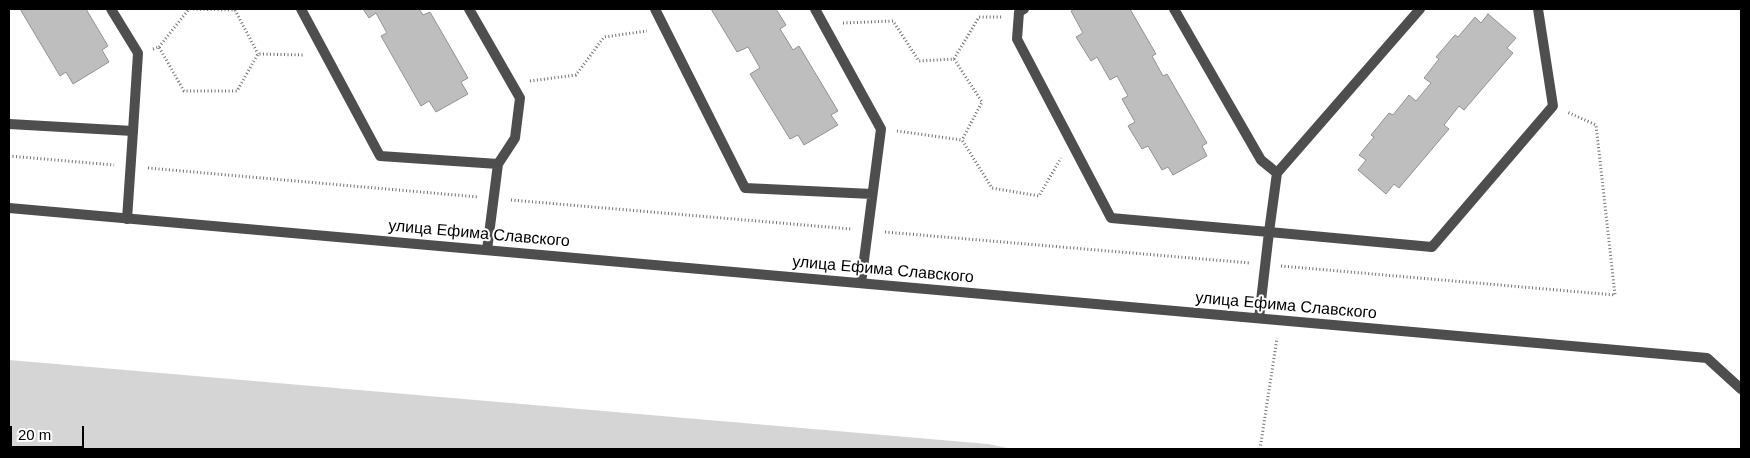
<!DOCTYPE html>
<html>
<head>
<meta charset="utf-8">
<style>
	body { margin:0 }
	#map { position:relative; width:1750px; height:458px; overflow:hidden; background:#fff; font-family:Helvetica,sans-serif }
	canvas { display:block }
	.frame { position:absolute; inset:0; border:10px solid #000; pointer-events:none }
	.scale { position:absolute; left:10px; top:426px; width:74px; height:22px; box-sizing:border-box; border:2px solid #000; border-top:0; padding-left:6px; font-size:15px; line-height:18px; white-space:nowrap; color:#000; -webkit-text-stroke:4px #fff; paint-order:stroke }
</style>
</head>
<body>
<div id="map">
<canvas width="1750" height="458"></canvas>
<div class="frame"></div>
<div class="scale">20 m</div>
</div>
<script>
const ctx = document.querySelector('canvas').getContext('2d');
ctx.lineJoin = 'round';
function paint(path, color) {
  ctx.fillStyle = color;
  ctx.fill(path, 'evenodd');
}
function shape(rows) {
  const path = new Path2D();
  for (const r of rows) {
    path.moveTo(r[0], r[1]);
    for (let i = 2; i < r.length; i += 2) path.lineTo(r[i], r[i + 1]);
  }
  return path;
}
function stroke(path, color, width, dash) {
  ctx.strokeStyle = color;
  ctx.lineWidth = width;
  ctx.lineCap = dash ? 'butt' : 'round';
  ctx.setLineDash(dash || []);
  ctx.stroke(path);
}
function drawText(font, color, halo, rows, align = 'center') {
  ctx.font = font + ' Helvetica,sans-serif';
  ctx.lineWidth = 4;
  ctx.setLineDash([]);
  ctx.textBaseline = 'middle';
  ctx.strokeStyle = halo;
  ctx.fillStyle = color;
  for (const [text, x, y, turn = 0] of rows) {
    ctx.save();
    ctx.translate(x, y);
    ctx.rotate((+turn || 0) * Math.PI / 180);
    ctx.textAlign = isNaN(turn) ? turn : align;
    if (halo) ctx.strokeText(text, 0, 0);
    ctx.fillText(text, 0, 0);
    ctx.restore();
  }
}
const green = shape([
	[9,360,988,444,1012,449,9,449]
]);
const building = shape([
	[20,9,86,9,108,46,102,50,109,62,73,84,66,72,60,76,20,9],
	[363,9,419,9,423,15,430,12,468,78,461,82,468,94,436,112,429,101,421,106,381,36,387,33,376,13,369,18,363,9],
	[711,9,776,9,786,25,780,29,793,50,799,46,838,111,831,115,838,125,804,145,798,135,790,139,750,74,760,68,748,47,737,52,711,9],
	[1075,9,1130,9,1156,54,1152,56,1163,76,1167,74,1207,143,1202,146,1207,156,1173,175,1168,167,1162,170,1148,146,1142,149,1128,126,1135,122,1122,99,1128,96,1117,76,1110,80,1097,57,1091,61,1076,37,1083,33,1071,11,1075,9],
	[1488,14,1516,38,1507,48,1513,53,1464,110,1459,106,1444,125,1449,129,1399,188,1394,184,1386,194,1358,170,1366,160,1359,155,1374,137,1371,135,1389,113,1393,115,1409,95,1416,101,1431,83,1424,78,1439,59,1436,57,1455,35,1458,37,1475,17,1481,23,1488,14]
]);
const path = shape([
	[843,23,893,21,919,61,954,59,982,102,962,140],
	[159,47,189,9,235,10,258,54],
	[153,49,159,47,184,91,237,91,258,54,305,55],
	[954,59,979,17,1002,17],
	[530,81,576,75,604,37,647,31],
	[897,131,962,140,992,188,1039,196,1061,158],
	[9,156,114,165],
	[148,168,478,197],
	[511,200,851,229],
	[885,232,1250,263],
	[1281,266,1615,295,1596,125,1567,112],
	[1260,449,1277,338]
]);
const service = shape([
	[111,9,138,53,133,131],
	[301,9,380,156,498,164],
	[469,9,520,98,515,138,498,164,487,250],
	[655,9,745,188,872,194],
	[815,9,881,129,861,283],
	[1024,9,1019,12,1017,39,1111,218,1269,232,1259,318],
	[1174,9,1261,160,1277,173],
	[1420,9,1277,173,1269,232,1432,247,1553,106,1538,9],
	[9,124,133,131,127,219]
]);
const minor = shape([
	[9,208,1707,358,1741,389]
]);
const streetNames = [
	["улица Ефима Славского",479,234,5],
	["улица Ефима Славского",883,270,5],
	["улица Ефима Славского",1286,306,5]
];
paint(green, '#d5d5d5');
paint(building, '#bebebe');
stroke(building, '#929292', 1);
stroke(path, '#707070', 3, [1, 2.5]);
stroke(service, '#4e4e4e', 10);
stroke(minor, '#4e4e4e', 10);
drawText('16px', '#000', '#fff', streetNames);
</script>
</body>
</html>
